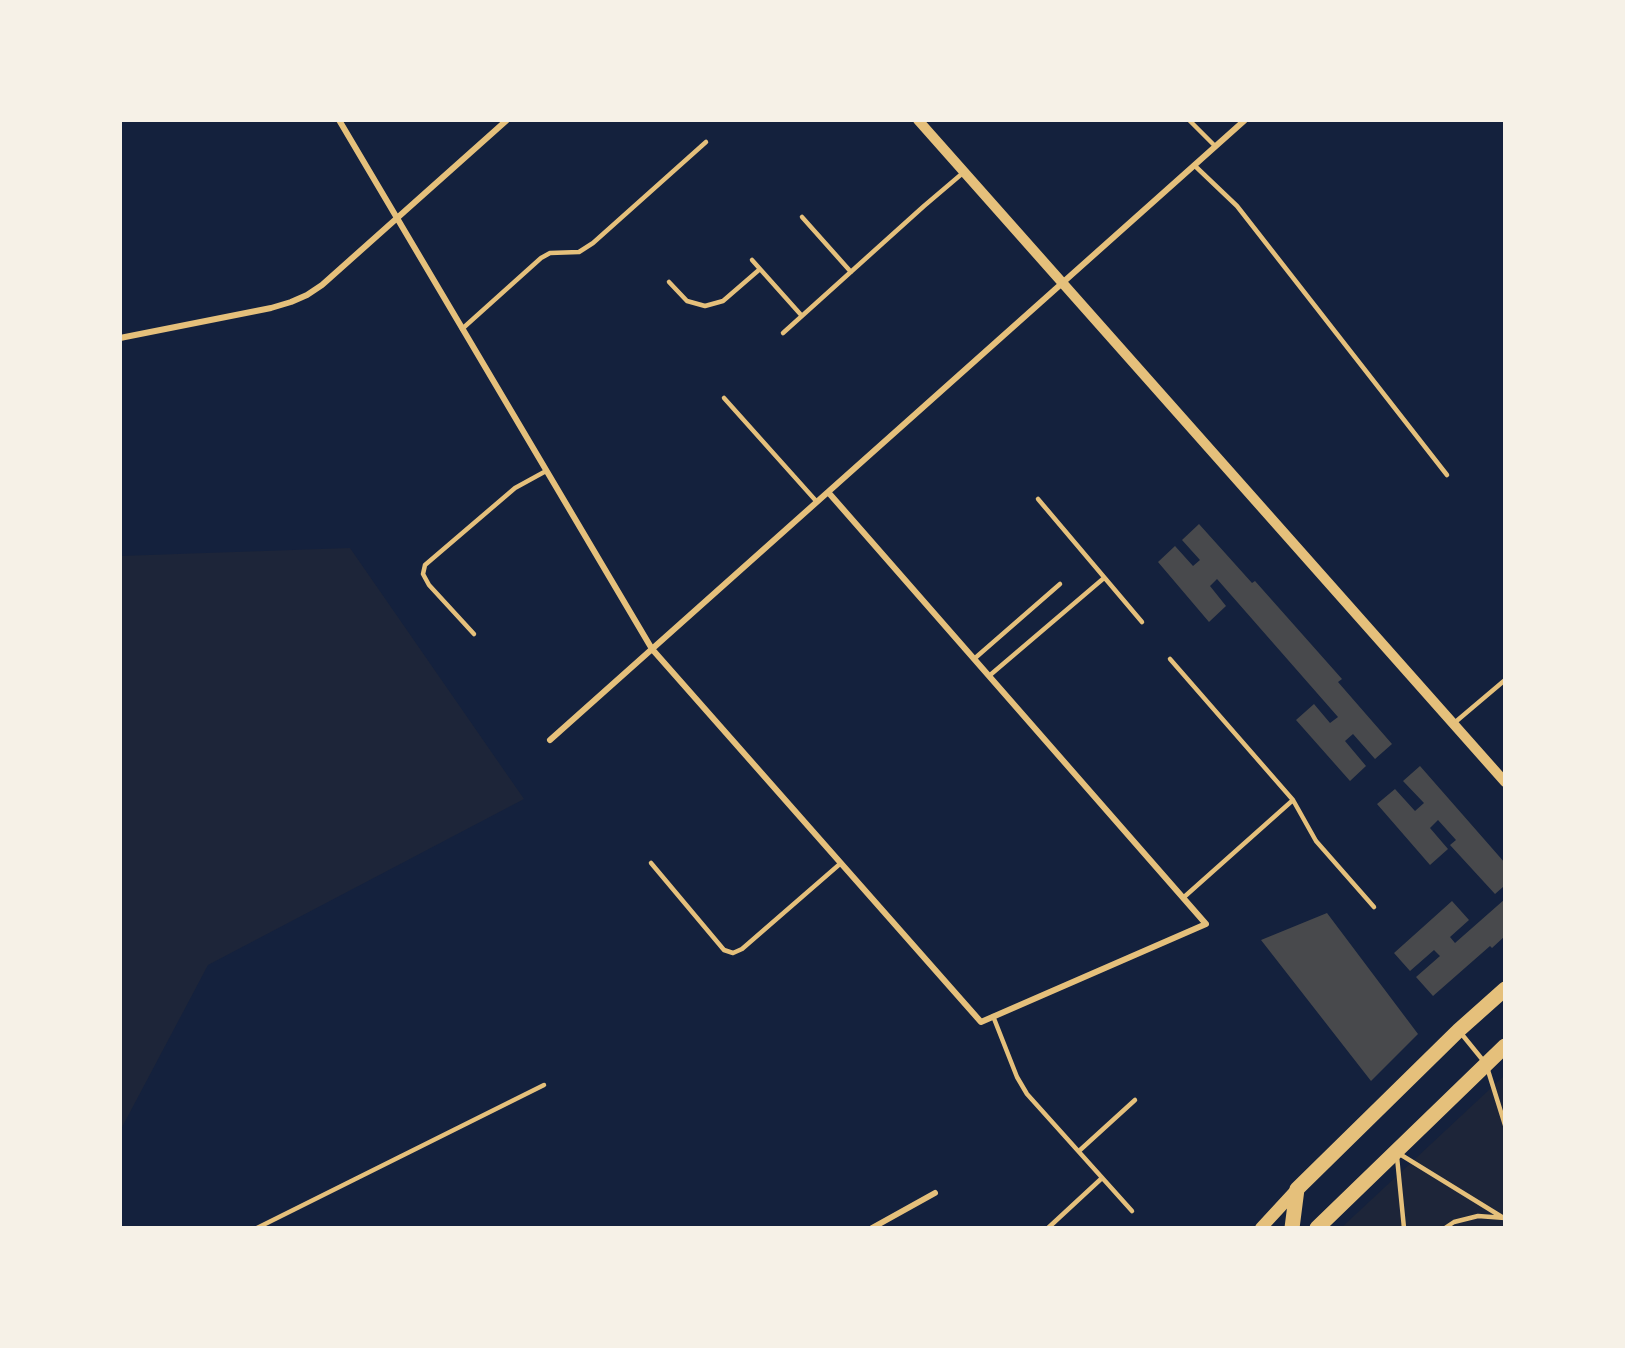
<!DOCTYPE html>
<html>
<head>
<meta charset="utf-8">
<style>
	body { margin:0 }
	#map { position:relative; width:1625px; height:1348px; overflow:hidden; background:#14213d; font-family:Signika,sans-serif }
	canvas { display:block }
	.frame { position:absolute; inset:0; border:122px solid #f6f1e7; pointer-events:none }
</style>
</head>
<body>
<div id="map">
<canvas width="1625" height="1348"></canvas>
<div class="frame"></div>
</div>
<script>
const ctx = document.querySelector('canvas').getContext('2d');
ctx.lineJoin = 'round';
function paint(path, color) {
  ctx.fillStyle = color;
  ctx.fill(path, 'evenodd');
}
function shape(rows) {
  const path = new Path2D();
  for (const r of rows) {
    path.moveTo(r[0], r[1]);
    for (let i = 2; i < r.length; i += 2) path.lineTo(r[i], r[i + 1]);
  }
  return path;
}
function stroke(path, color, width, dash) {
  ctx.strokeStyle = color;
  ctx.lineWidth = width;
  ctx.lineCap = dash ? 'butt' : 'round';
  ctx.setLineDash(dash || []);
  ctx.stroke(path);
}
const green = shape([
	[350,548,524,799,208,965,120,1131,120,556],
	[1505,1075,1505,1228,1341,1228]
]);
const building = shape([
	[1199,524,1252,583,1255,581,1342,679,1338,682,1392,744,1375,759,1353,734,1345,741,1366,766,1350,781,1296,720,1314,704,1330,723,1338,717,1217,579,1210,586,1226,606,1209,622,1158,562,1175,546,1193,566,1200,560,1182,540],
	[1420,766,1505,863,1505,889,1503,887,1495,894,1450,845,1456,840,1438,820,1430,828,1448,849,1430,865,1377,804,1395,789,1415,811,1424,803,1403,781],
	[1505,899,1505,936,1492,948,1490,946,1433,996,1416,977,1440,956,1434,950,1410,971,1394,953,1452,901,1469,920,1450,937,1455,943],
	[1327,913,1418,1034,1371,1081,1261,940]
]);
const service = shape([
	[1189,120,1215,146],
	[1194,165,1237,206,1447,475],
	[802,217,851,272],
	[752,260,802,316],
	[669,282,687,301,705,306,723,301,760,269],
	[462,329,541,258,550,253,579,252,593,243,706,142],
	[783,333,924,206,964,172],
	[724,398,817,502],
	[1038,499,1142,622],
	[474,634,429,585,423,574,425,565,515,488,546,471],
	[974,659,1060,584],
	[1170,659,1293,800,1316,841,1374,907],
	[989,676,1104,578],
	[1453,724,1505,680],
	[651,863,724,950,733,953,742,949,841,863],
	[1183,898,1293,800],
	[993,1016,1017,1077,1027,1094,1132,1211],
	[1460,1032,1486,1064,1505,1125],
	[1079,1151,1135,1100],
	[1398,1153,1502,1217],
	[1397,1157,1404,1228],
	[257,1228,544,1085],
	[1048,1228,1102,1178],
	[1445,1228,1454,1222,1478,1216,1505,1218]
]);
const minor = shape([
	[339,120,652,649,981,1022,1206,924,828,492],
	[120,338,271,308,291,302,307,295,322,285,507,120],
	[550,740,1245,120],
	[872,1228,935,1193]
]);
const tertiary = shape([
	[918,120,1505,782]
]);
const secondary = shape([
	[1261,1228,1297,1189]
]);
const primary = shape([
	[1292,1228,1297,1189,1459,1030,1505,989],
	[1317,1228,1505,1046]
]);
paint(green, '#1d2539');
paint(building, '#48494c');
stroke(service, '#e5c07b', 4.5);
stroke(minor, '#e5c07b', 6);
stroke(tertiary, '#e5c07b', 10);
stroke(secondary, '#e5c07b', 12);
stroke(primary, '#e5c07b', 15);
</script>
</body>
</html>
